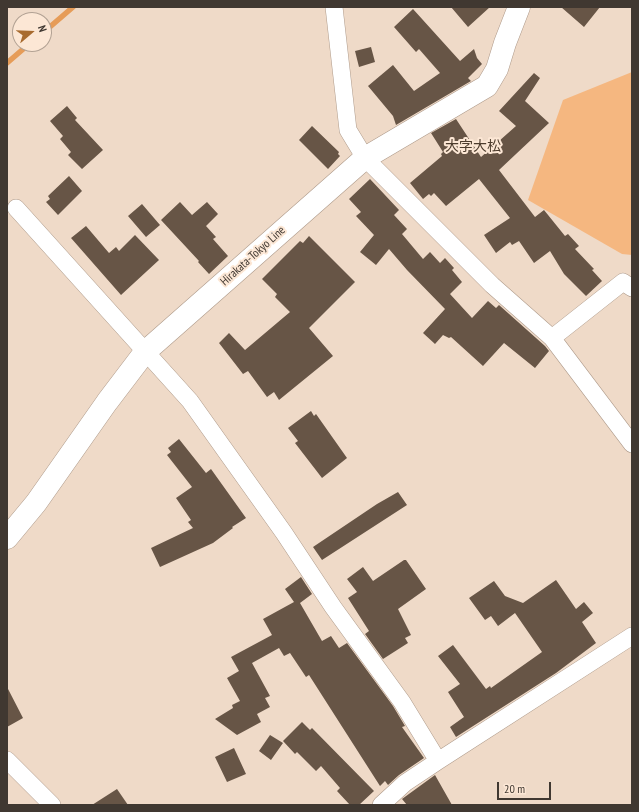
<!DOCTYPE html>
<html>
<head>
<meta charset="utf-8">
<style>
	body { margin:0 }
	#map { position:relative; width:639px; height:812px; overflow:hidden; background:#efdac8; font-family:"PT Sans Narrow",sans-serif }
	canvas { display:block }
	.frame { position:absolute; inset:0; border:8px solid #403831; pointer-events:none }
	.north { position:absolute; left:12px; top:12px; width:40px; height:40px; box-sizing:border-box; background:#fce7d5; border:1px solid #b1a193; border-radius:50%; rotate:71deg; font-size:11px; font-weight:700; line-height:16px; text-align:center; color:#403831 }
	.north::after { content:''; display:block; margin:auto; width:14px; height:18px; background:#a86b2f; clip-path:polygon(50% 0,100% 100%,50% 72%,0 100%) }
	.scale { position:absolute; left:497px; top:782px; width:54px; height:18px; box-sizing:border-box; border:2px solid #403831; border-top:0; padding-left:5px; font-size:12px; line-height:14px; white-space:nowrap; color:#403831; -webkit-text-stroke:3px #fce7d5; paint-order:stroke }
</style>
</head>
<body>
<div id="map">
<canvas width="639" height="812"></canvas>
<div class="frame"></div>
<div class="north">N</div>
<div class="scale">20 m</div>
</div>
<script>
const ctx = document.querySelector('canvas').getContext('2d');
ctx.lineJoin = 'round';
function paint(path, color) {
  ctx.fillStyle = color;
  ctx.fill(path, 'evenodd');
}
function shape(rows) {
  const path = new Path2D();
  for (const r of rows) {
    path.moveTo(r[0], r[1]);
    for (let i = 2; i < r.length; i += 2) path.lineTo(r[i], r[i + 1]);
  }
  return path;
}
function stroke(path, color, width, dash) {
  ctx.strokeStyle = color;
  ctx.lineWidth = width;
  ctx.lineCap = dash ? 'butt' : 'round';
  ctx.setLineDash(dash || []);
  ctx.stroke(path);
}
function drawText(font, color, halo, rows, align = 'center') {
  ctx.font = font + ' "PT Sans Narrow","Noto Sans JP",sans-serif';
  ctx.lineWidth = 4;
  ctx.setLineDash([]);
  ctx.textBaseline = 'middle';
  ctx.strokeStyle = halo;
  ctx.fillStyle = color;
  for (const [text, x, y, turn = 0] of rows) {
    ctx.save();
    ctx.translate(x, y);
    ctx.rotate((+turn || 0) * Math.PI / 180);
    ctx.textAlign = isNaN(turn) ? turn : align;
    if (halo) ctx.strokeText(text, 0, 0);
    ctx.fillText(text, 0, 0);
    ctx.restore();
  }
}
const green = shape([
	[632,72,632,255,622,254,528,200,563,100]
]);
const stream = shape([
	[44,32,73,7],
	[7,63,29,44]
]);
const building = shape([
	[451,7,490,7,468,27],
	[561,7,600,7,584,27],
	[413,9,460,61,474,49,477,58,482,64,468,78,471,81,396,125,393,116,368,86,393,65,414,91,440,73,419,49,416,52,394,27],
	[371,47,375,62,359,67,355,51],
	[534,73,540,78,525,101,549,123,499,170,535,217,544,210,565,236,568,234,579,246,575,249,594,269,592,270,602,281,586,296,564,274,550,251,534,263,519,241,512,245,510,242,496,253,484,235,510,218,479,179,446,206,434,193,431,196,429,194,423,199,410,183,442,156,441,154,443,152,431,133,456,119,481,157,516,126,499,111],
	[67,106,77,118,75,120,103,150,82,169,68,155,71,152,60,139,63,136,50,121],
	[312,126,339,152,338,154,340,156,328,169,299,140],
	[69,176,82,191,58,215,46,202,50,199,48,196],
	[370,179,399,210,394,215,407,229,402,234,423,259,430,252,440,263,445,258,454,268,452,270,462,282,450,294,472,318,488,301,496,308,499,305,545,346,549,351,535,368,504,343,483,366,451,337,449,338,443,335,435,344,423,333,445,309,407,270,389,249,376,265,360,252,374,235,356,216,361,212,349,199],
	[180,202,192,215,207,202,218,214,206,226,216,237,213,239,228,256,209,274,198,262,199,261,161,220],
	[142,204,160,225,146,237,128,216],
	[86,226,109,253,116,247,119,251,135,235,159,260,121,295,71,238],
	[309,236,355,282,309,328,333,356,279,400,274,392,267,397,248,371,243,374,219,343,229,333,245,350,290,312,275,297,277,294,262,279,300,241,303,243],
	[311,411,314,416,316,414,347,458,322,478,295,443,298,441,288,428],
	[179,439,206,473,211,469,246,518,232,527,233,528,213,543,160,567,151,548,193,528,188,522,191,520,176,498,192,487,167,455,171,452,168,448],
	[398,492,407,505,322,560,313,547,377,504],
	[404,560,406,560,426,589,398,609,411,635,405,638,408,643,383,659,365,634,369,631,348,598,357,592,347,579,363,567,373,581],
	[301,577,312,594,300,603,322,641,331,636,339,648,347,643,393,706,405,726,402,727,424,758,399,775,388,785,385,781,380,786,309,675,306,677,290,653,284,656,279,648,252,663,270,696,265,698,270,707,257,714,261,722,237,735,215,719,233,708,232,705,240,701,227,678,239,671,231,657,272,635,263,619,294,602,285,589],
	[556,580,576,609,584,602,593,613,582,622,596,643,556,673,456,737,450,727,464,717,448,692,460,684,438,656,453,645,486,689,490,686,491,688,542,652,515,613,498,626,491,616,485,620,469,598,494,581,505,596,523,603],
	[7,687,23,718,7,727],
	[302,722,310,730,312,728,374,791,359,805,350,805,337,791,340,788,321,766,316,771,297,752,295,754,283,741],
	[270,735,283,743,271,760,259,751],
	[234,748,246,774,227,782,215,757],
	[435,775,452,805,407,805,402,799],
	[117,789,128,805,92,805]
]);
const street = shape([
	[334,7,348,130,365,158,492,285,552,338,632,444],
	[16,208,190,401,284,533,333,607,402,702,438,761],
	[552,338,623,282,632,288],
	[7,760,52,805],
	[381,805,405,783,438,761,632,636]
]);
const secondary = shape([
	[7,538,36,503,107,402,145,352,365,158,487,86,497,69,505,43,519,7]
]);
const streetNames = [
	["Hirakata-Tokyo Line",253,256,-42]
];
const quarterNames = [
	["大字大松",473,147]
];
paint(green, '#f5b780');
stroke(stream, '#e69c58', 5.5);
paint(building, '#675546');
stroke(street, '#ae9a8a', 18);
stroke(secondary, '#ae9a8a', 23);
stroke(street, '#fff', 17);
stroke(secondary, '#fff', 22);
drawText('12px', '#403831', '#fce7d5', streetNames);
drawText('14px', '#4d3c2d', '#fce7d5', quarterNames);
</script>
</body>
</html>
